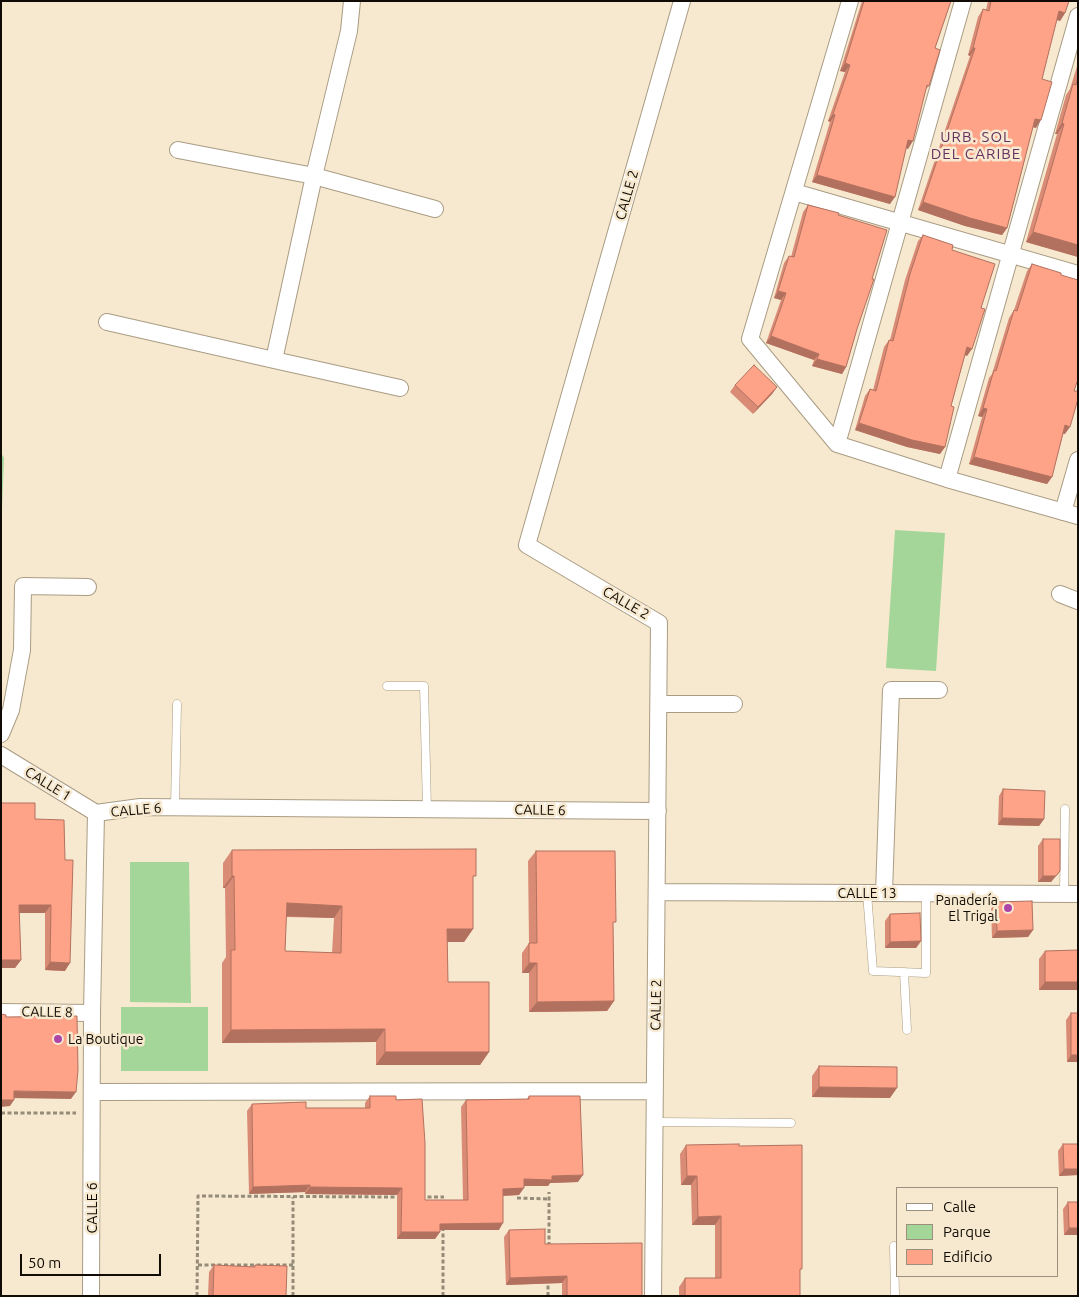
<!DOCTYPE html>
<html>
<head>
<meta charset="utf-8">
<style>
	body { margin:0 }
	#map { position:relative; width:1079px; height:1297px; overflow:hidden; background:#f7e9cf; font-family:Ubuntu,sans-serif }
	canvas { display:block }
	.frame { position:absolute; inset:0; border:2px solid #100b04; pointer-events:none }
	.legend { position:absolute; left:896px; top:1187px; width:162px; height:90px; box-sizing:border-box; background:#f7e9cf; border:1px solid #9b907e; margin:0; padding:6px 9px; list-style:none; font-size:15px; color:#100b04 }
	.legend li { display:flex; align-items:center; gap:10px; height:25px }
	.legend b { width:25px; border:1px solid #9b907e }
	.scale { position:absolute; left:20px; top:1254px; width:141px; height:22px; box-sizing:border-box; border:2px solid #100b04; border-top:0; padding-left:6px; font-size:15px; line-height:18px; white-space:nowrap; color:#100b04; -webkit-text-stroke:4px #f7e9cf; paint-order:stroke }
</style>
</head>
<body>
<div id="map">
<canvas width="1079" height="1297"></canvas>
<div class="frame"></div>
<ul class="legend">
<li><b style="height:6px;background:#fff"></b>Calle</li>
<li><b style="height:14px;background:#a3d698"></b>Parque</li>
<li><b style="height:14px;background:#fea288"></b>Edificio</li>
</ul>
<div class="scale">50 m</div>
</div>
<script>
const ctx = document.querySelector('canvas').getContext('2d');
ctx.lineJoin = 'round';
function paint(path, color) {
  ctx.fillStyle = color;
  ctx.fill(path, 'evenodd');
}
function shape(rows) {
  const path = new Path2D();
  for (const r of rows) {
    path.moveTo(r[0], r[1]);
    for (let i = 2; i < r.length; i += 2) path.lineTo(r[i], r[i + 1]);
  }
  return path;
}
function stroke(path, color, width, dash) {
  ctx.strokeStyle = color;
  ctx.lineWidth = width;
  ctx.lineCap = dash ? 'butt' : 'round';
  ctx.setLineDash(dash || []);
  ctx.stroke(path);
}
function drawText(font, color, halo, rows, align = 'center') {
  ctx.font = font + ' Ubuntu,sans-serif';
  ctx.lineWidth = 5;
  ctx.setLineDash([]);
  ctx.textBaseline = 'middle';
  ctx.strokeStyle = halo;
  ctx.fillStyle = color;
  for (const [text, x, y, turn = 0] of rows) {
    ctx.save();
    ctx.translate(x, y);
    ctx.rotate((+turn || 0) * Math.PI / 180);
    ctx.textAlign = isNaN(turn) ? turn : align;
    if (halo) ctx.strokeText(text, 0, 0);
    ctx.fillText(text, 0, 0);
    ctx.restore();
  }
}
const green = shape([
	[1,453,4,458,1,535],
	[895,530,945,533,936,671,886,668],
	[130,862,189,862,191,1003,130,1002],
	[121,1007,208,1007,208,1071,121,1071]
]);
const path = shape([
	[1,1113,76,1113],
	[421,1197,444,1197],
	[517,1198,549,1199],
	[549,1246,549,1192],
	[198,1265,293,1265],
	[197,1296,198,1196,400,1197],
	[293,1296,293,1197],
	[443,1296,443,1226],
	[548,1296,548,1280]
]);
const lane = shape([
	[387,686,424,686,427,809],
	[175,807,177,704],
	[867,893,873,971,926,973,926,894],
	[1064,894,1065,809],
	[904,972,907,1030],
	[655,1122,791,1123],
	[894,1246,895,1296]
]);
const street = shape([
	[850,1,750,339,837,444,947,479,1078,516],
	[178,150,314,176,435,209],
	[794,192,1078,274],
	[107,322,274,360,314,176,349,31,352,1],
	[274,360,400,388],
	[837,444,963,1],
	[947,479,1078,16],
	[1063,512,1078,460],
	[1060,594,1078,601],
	[659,704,734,704],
	[1,734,11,710,22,650,23,586,88,587],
	[1,755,96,813],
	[96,813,140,807,658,811],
	[657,892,1078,894],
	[884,893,891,690,939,690],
	[1,1012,92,1013],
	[92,1092,655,1091],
	[91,1296,92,1013,96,813],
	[653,1296,659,623,527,545,682,1]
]);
const wall = shape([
	[862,1,951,1,935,48,929,86,926,89,908,149,906,148,890,204,812,182,830,122,828,121,845,72,840,71],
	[988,1,1069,1,1065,13,1060,21,1057,20,1042,79,1036,128,1033,127,1007,228,1002,235,965,226,918,210,970,56,968,55,978,17,983,9,986,10],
	[1078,63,1078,257,1026,242,1057,134,1055,134,1066,95,1070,89],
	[808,205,838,215,857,329,846,367,842,374,812,366,814,360,766,343,781,300,774,298,784,263,789,256,791,257,803,212],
	[923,235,952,250,981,308,967,356,965,355,951,406,945,447,940,454,907,447,855,430,865,396,870,389,873,390,884,347,889,340,890,340,905,280,918,241],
	[1032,264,1061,275,1074,391,1065,434,1063,434,1052,477,1047,484,969,464,982,417,978,416,989,378,992,374,1009,318,1014,310,1027,271],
	[735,385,777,387,772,394,753,414,730,392],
	[1003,789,1044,819,1039,826,998,825,999,796],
	[35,819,65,971,45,970,45,913,19,913,21,960,15,968,1,968],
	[1043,839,1060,871,1051,882,1038,882,1038,846],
	[232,850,473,881,473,929,464,942,447,942,448,982,489,1052,480,1065,376,1065,376,1042,222,1043,222,963,226,957,225,888,223,888,223,863],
	[286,917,334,918,332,953,285,951],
	[536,851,613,926,614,1001,607,1011,529,1012,529,973,522,973,522,953,529,943,528,861],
	[996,902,1033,930,1028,937,992,938,991,909],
	[890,914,921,941,916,948,885,948,885,921],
	[1045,951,1078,990,1039,990,1039,959],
	[1071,1013,1078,1062,1067,1062,1066,1020],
	[819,1066,890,1098,812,1097,812,1076],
	[370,1096,396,1100,425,1200,463,1200,461,1107,466,1100,527,1099,529,1096,578,1182,550,1183,548,1186,524,1186,519,1195,503,1196,499,1230,440,1230,440,1232,435,1239,397,1239,397,1195,305,1194,305,1192,249,1194,247,1111,252,1104,306,1108,365,1108,365,1103],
	[1063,1144,1078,1144,1078,1175,1059,1176,1058,1151],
	[686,1145,739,1146,800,1272,800,1296,679,1296,679,1287,685,1278,715,1278,715,1225,692,1225,691,1185,681,1185,680,1154],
	[1068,1202,1078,1202,1078,1235,1064,1235,1063,1209],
	[509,1230,545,1244,642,1296,562,1296,562,1283,506,1285,504,1237],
	[214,1265,253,1267,255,1265,286,1296,208,1296,209,1272]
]);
const shadedWall = shape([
	[1059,11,1065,13,1060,21,1054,19],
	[973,48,975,48,970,56,968,55],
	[845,63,850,65,845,72,840,71],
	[833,114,835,115,830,122,828,121],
	[1035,119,1041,120,1036,128,1029,126],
	[1062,123,1064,124,1057,134,1055,134],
	[908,140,913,141,908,149,903,147],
	[817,175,895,197,890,204,812,182],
	[923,202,1007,228,1002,235,965,226,918,210],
	[1033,232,1078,245,1078,257,1026,242],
	[778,291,786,293,781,300,774,298],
	[771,336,819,354,814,360,766,343],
	[967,347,972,349,967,356,963,354],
	[817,359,846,367,842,374,812,366],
	[777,387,772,394,753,414,758,407],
	[983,408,987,409,982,417,978,416],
	[859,423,945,447,940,454,907,447,855,430],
	[1065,425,1070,427,1065,434,1060,433],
	[974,457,1052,477,1047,484,969,464],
	[1002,818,1044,819,1039,826,998,825],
	[1060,871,1051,882,1038,882,1043,876],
	[232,876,234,876,225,888,223,888],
	[287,903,342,906,334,918,278,916],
	[19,905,51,905,45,913,13,913],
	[447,929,473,929,464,942,438,942],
	[1033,930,1028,937,992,938,997,931],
	[921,941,916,948,885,948,890,942],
	[1,960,21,960,15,968,1,968],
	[50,962,70,963,65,971,45,970],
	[529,963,537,963,529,973,522,973],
	[1045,982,1078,982,1078,990,1039,990],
	[614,1001,607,1011,529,1012,537,1002],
	[385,1029,376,1042,222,1043,231,1030],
	[385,1052,489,1052,480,1065,376,1065],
	[1071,1055,1078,1055,1078,1062,1067,1062],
	[819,1087,897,1088,890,1098,812,1097],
	[14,1091,76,1092,71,1099,10,1098],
	[1,1100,14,1100,10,1106,1,1107],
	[1064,1169,1078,1169,1078,1175,1059,1176],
	[583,1175,578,1182,550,1183,548,1186,519,1186,524,1179,552,1176],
	[687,1176,697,1176,691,1185,681,1185],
	[310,1185,305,1192,249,1194,253,1187],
	[310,1187,402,1188,397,1195,305,1194],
	[524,1188,519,1195,498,1196,503,1189],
	[721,1216,715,1225,692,1225,698,1217],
	[503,1223,499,1230,435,1230,440,1224],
	[1069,1228,1078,1228,1078,1235,1064,1235],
	[401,1232,440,1232,435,1239,397,1239],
	[567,1276,562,1283,506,1285,510,1278]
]);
const building = shape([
	[864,1,951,1,935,48,940,50,929,86,927,85,913,141,908,140,895,197,817,175,835,115,833,114,850,65,845,63,864,1],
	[991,1,1069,1,1065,13,1059,11,1042,79,1052,82,1041,120,1035,119,1007,228,970,218,923,202,975,48,973,48,983,9,989,11,991,1],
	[1078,77,1078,245,1033,232,1064,124,1062,123,1073,84,1076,85,1078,77],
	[808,205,839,213,838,215,887,230,872,279,874,279,857,329,846,367,817,359,819,354,771,336,786,293,778,291,789,256,794,257,808,205],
	[923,235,953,245,952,250,995,264,981,308,985,309,972,349,967,347,951,406,954,407,945,447,912,440,859,423,870,389,876,391,889,340,893,341,910,274,923,235],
	[1032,264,1061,273,1061,275,1078,280,1078,379,1074,391,1078,391,1078,399,1070,427,1065,425,1052,477,974,457,987,409,983,408,994,370,996,371,1014,310,1017,311,1032,264],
	[754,365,777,387,758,407,735,385,754,365],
	[1003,789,1045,791,1044,819,1002,818,1003,789],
	[1,803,35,803,35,819,64,820,65,860,73,860,70,963,50,962,51,905,19,905,21,960,1,960,1,803],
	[1043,839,1060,839,1060,871,1056,876,1043,876,1043,839],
	[476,849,476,876,473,876,473,929,447,929,448,982,489,982,489,1052,385,1052,385,1029,231,1030,231,950,235,950,234,876,232,876,232,850,476,849],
	[287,903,342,906,341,953,285,951,287,903],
	[536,851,615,851,616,922,613,922,614,1001,537,1002,537,963,529,963,529,943,537,943,536,851],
	[1032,901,1033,930,997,931,996,902,1032,901],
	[920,913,921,941,890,942,890,914,920,913],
	[1078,950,1078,982,1045,982,1045,951,1078,950],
	[1071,1013,1078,1013,1078,1055,1071,1055,1071,1013],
	[1,1014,6,1015,6,1017,77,1016,78,1070,76,1092,14,1091,14,1100,1,1100,1,1014],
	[819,1066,897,1067,897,1088,819,1087,819,1066],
	[370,1096,396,1096,396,1100,422,1099,425,1143,425,1200,468,1200,466,1100,529,1099,529,1096,580,1096,583,1175,552,1176,552,1180,524,1179,524,1188,503,1189,503,1223,440,1224,440,1232,401,1232,402,1188,310,1187,310,1185,253,1187,252,1104,306,1102,306,1108,370,1108,370,1096],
	[739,1144,739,1146,802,1145,802,1269,800,1269,800,1296,685,1296,685,1278,721,1278,721,1216,698,1217,697,1176,687,1176,686,1145,739,1144],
	[1063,1144,1078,1144,1078,1169,1064,1169,1063,1144],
	[1068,1202,1078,1202,1078,1228,1069,1228,1068,1202],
	[545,1229,545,1244,642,1243,642,1296,567,1296,567,1276,510,1278,509,1230,545,1229],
	[214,1265,255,1267,255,1265,287,1266,286,1296,213,1296,214,1265]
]);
const markers = [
	[1008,908,5,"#ae46aa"],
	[58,1039,5,"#ae46aa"]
];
const streetNames = [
	["CALLE 2",627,195,-74],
	["CALLE 2",626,603,30],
	["CALLE 1",48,784,32],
	["CALLE 6",136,810,-5],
	["CALLE 6",540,810,1],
	["CALLE 13",867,893],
	["CALLE 2",656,1005,-89],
	["CALLE 8",47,1012,1],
	["CALLE 6",92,1208,-90]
];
const poiNames = [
	["Panadería",998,900],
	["El Trigal",998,916],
	["La Boutique",68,1039,"left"]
];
const neighbourhoodNames = [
	["URB. SOL",976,137],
	["DEL CARIBE",976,154]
];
paint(green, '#a3d698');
stroke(lane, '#a99c84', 9);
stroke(street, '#a99c84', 18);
stroke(path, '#958b79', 3, [4, 2.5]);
stroke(lane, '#fff', 8);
stroke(street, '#fff', 16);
paint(wall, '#da8b75');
paint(shadedWall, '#b2715f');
paint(building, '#fea288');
stroke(building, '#b2715f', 1);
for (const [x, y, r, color] of markers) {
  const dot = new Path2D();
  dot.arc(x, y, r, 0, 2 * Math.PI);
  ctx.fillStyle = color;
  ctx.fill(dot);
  stroke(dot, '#f7e9cf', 2);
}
drawText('14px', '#100b04', '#f7e9cf', streetNames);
drawText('14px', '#100b04', '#f7e9cf', poiNames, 'right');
ctx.letterSpacing = '1px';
drawText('15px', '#643162', '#f7e9cf', neighbourhoodNames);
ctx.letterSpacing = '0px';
</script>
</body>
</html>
